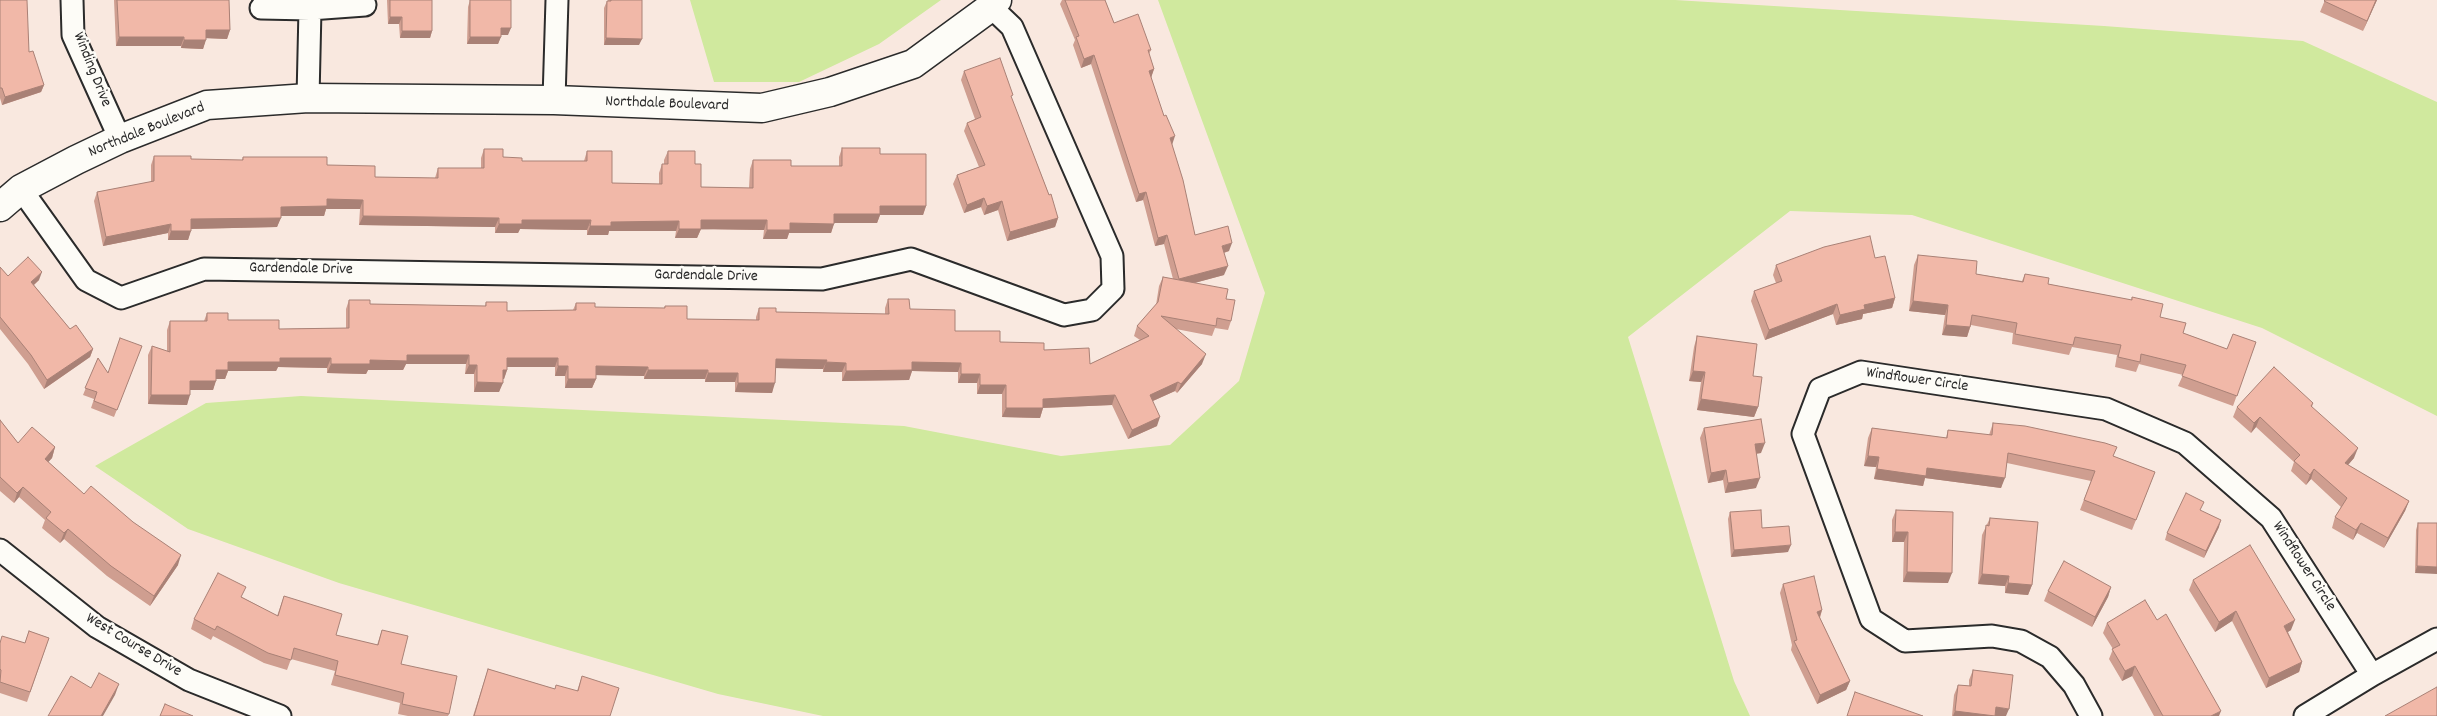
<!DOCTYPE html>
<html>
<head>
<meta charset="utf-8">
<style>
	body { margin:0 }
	canvas { display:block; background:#f9e8df }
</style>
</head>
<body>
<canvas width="2437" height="716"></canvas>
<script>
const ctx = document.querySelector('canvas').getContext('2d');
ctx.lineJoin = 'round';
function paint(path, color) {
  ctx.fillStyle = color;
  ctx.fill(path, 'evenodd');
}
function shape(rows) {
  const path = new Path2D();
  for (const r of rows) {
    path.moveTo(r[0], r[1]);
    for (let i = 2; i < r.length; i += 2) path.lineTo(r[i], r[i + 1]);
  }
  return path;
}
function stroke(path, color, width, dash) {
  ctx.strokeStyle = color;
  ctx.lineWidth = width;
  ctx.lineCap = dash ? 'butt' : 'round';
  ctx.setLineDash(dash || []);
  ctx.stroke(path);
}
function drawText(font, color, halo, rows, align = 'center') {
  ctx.font = font + ' Dekko,sans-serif';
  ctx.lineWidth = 5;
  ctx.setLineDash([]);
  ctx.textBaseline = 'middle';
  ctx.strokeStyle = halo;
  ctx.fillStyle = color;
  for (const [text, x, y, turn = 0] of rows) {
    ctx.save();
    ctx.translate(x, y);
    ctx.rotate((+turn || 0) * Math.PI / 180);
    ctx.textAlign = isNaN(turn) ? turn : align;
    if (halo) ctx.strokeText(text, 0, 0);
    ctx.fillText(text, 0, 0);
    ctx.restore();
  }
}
const green = shape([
	[690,0,941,0,879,44,799,82,714,82],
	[1158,0,1675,0,2104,26,2303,41,2437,102,2437,416,2262,328,1912,215,1790,211,1628,337,1734,681,1750,716,823,716,718,694,339,583,188,529,95,466,206,403,301,396,904,426,1061,456,1170,445,1239,381,1265,293]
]);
const minor = shape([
	[72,0,73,35,120,139],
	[261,8,310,9,365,5],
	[308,98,310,9],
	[554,100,557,0],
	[21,189,86,280,121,298,204,269,822,279,911,259,1064,315,1092,310,1113,289,1112,256,1012,27,991,7],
	[0,550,97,627,189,680,280,716],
	[2091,716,2074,685,2050,657,2021,641,1992,636,1905,641,1871,619,1803,434,1820,389,1861,372,2106,409,2185,443,2271,518,2372,675],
	[2305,716,2372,675,2437,639]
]);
const tertiary = shape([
	[0,207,21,189,76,160,120,139,207,105,308,98,554,100,762,108,830,92,913,64,991,7,997,0]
]);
const wall = shape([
	[0,0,29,52,44,85,41,92,2,105,0,98],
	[114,0,229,0,230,30,227,39,206,38,203,49,181,48,181,46,116,46],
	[387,0,432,0,432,31,430,38,400,38,399,24,388,24],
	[470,0,508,35,501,35,498,44,467,44,468,7],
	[608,0,642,0,639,45,604,45,604,8,607,1,608,1],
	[1062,0,1105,0,1114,23,1151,50,1149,54,1154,69,1151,77,1172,145,1195,235,1229,251,1224,253,1224,275,1194,283,1226,299,1231,321,1228,330,1215,328,1212,336,1176,329,1202,364,1177,393,1175,391,1153,401,1157,426,1128,439,1112,405,1043,408,1040,418,1002,417,1002,394,977,394,977,383,958,383,958,372,912,371,909,380,842,381,842,372,823,372,823,369,776,368,772,393,735,392,735,382,705,382,705,379,644,379,644,376,596,375,596,379,592,388,565,388,565,376,555,376,555,367,507,367,507,370,504,379,503,379,499,392,474,392,474,374,465,374,466,364,406,364,403,370,368,370,366,374,327,373,327,368,278,367,276,371,228,371,225,379,216,379,213,390,190,390,187,405,148,404,148,355,152,346,167,351,167,330,170,321,204,321,207,313,228,320,279,329,346,328,346,309,349,300,370,304,485,306,486,302,507,311,573,310,576,303,595,307,664,308,665,306,687,319,756,320,756,317,759,308,776,312,885,314,885,308,888,299,955,331,1000,342,1044,350,1090,364,1140,340,1134,336,1137,326,1156,305,1159,286,1163,277,1173,279,1164,244,1155,246,1143,200,1136,202,1091,64,1081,68,1073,45,1075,40,1060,4],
	[2325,0,2377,0,2363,31,2320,12],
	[964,71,1012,99,1058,218,1055,227,1007,241,998,210,984,215,981,207,964,213,953,184,957,175,979,167,964,131,967,123,975,119,961,80],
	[842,148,880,154,926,206,923,215,880,215,877,223,834,223,831,233,789,233,787,239,763,239,764,230,701,229,697,238,675,238,676,231,609,231,608,235,587,235,587,230,520,229,518,233,495,233,495,227,359,225,360,209,326,209,324,216,281,216,277,227,191,229,188,240,168,240,168,233,103,246,94,201,97,192,151,182,151,165,154,156,191,159,242,160,243,157,327,165,375,177,435,178,438,168,481,168,481,158,484,149,503,157,522,161,584,161,587,151,612,183,659,184,659,173,662,164,664,164,664,160,668,151,695,164,701,187,749,188,750,169,753,160,791,166,839,166,839,157],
	[1918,255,1976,274,2022,281,2025,274,2048,284,2131,300,2132,297,2183,333,2227,349,2256,342,2233,406,2178,386,2183,375,2139,364,2136,372,2115,367,2117,355,2072,347,2069,355,2012,344,2013,333,1971,325,1967,337,1942,335,1945,315,1909,311,1914,265],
	[1875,258,1895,298,1892,308,1863,314,1862,319,1836,325,1833,314,1765,340,1751,301,1754,291,1776,283,1773,275,1776,265],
	[0,267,8,276,39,280,34,285,70,329,93,349,90,357,44,389,28,364,0,329],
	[1697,336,1753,376,1758,407,1754,417,1697,410,1701,382,1689,381,1694,347],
	[142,346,114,417,91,408,94,399,83,395,98,358,108,373],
	[2313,403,2312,407,2354,458,2348,465,2409,501,2405,511,2384,548,2357,533,2353,540,2332,528,2335,517,2341,507,2311,479,2306,485,2291,471,2294,462,2256,427,2251,433,2233,417,2237,407],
	[0,420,18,443,55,447,52,458,48,462,84,494,178,565,150,606,107,576,64,539,60,543,42,528,45,520,19,497,14,503,0,491],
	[1993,423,2113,456,2155,472,2132,530,2080,510,2091,481,2007,463,2001,488,1925,478,1923,486,1874,479,1876,467,1864,466,1868,438,1872,428,1946,438,1948,430,1989,435],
	[1704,428,1761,453,1756,454,1756,488,1725,493,1723,480,1708,483,1700,438],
	[1896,510,1948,583,1903,582,1904,542,1892,542,1892,520],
	[2201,511,2219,527,2204,558,2165,540,2167,533],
	[1730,512,1762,528,1788,552,1731,557,1728,519],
	[1990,518,2032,585,2028,595,2005,593,2005,586,1978,584,1982,535],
	[2418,523,2437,523,2415,573,2416,530],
	[2193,580,2291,630,2288,632,2302,662,2299,672,2266,688,2232,621,2215,632,2189,590],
	[1783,584,1822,610,1820,618,1850,681,1846,690,1817,704,1791,650,1792,645,1780,593],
	[2111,587,2108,597,2092,627,2044,601,2048,591],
	[284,596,336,635,377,645,382,630,401,664,449,714,448,716,408,716,398,714,400,703,331,685,335,671,291,659,287,670,264,663,213,636,211,640,191,629,194,619,242,597,277,616],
	[2157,620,2219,716,2154,716,2132,676,2122,681,2109,659,2113,649,2103,633,2107,623],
	[29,631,49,638,27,702,0,693,0,642,25,643],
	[488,669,555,689,577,691,582,676,610,716,473,716],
	[1973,670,2006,716,1952,716,1954,695,1958,685,1969,686,1969,680]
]);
const shadedWall = shape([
	[2376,0,2377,0,2363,31,2367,21],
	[390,17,402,17,399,24,388,24],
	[501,28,511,28,508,35,498,35],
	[206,30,230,30,227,39,203,38],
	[402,31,432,31,430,38,400,38],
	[119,37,184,37,181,46,116,46],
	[470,37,501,37,498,44,467,44],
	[606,38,642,39,639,45,604,45],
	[184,40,206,40,203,49,181,48],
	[1094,55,1091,64,1081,68,1084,59],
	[1154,69,1151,78,1149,71],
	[44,85,41,92,2,105,5,97],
	[1175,136,1172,145,1170,138],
	[1146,192,1143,200,1136,202,1139,194],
	[984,198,981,207,964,213,967,205],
	[327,199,363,200,360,209,326,209,324,216,278,216,281,207],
	[1002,201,998,210,984,215,987,206],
	[880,206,926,206,923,215,880,215,877,223,831,223,834,214],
	[363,216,499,218,495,227,359,225],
	[281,218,277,227,188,229,191,219],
	[1058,218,1055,227,1007,241,1010,232],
	[522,220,591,220,587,230,520,229,518,233,495,233,499,224],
	[701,220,767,220,764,230,697,229],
	[679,221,676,231,609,231,608,235,587,235,590,226,611,222],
	[790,223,834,224,831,233,789,233,787,239,763,239,767,230],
	[171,224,168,233,103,246,106,237],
	[679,229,701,229,697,238,675,238],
	[171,231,191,231,188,240,168,240],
	[1167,235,1164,244,1155,246,1158,238],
	[1232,243,1229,251,1219,254,1222,246],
	[1228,266,1224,275,1176,288,1179,279],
	[42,272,39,280,28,290,31,282],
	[1895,298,1892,308,1863,314,1862,319,1836,325,1840,315,1864,305],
	[1913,301,1948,305,1945,315,1909,311],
	[1837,304,1833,314,1765,340,1769,330],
	[1946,325,1970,327,1967,337,1942,335],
	[93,349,90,357,44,389,47,380],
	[1206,354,1202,364,1177,393,1181,384],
	[407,355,469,355,466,364,406,364,403,370,368,370,366,374,327,373,331,364,370,360],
	[280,358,331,358,327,368,278,367,276,371,228,371,225,379,213,379,216,370,228,362],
	[507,358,558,358,555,367,504,367],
	[776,359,827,360,823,369,772,368],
	[826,362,846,363,842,372,823,372],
	[912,362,961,363,958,372,912,371,909,380,842,381,846,371],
	[469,365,477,365,474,374,465,374],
	[558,366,568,366,565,376,555,376],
	[596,366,648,367,644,376,592,375],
	[503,370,507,370,504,379,499,379],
	[648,370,708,370,705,379,644,379],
	[1693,371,1705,372,1701,382,1689,381],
	[708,373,738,373,735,382,705,382],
	[961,374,980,374,977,383,958,383],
	[568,379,596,379,592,388,565,388],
	[190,381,216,381,213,390,187,390],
	[477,382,503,383,499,392,474,392],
	[1178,382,1175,391,1146,404,1150,395],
	[738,383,775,383,772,393,735,392],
	[980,385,1006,385,1002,394,977,394],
	[151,395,190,395,187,405,148,404],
	[1115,395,1112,405,1040,408,1043,399],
	[1701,399,1758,407,1754,417,1697,410],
	[1006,408,1043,408,1040,418,1002,417],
	[1160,417,1157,426,1128,439,1132,430],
	[2260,417,2256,427,2251,433,2254,423],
	[1765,443,1761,453,1751,454,1755,444],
	[55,447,52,458,42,469,45,459],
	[2358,448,2354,458,2341,473,2345,463],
	[1868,456,1879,457,1876,467,1864,466],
	[1927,468,2005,478,2001,488,1925,478,1923,486,1874,479,1877,469],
	[2314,469,2311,479,2306,485,2310,475],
	[1726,470,1723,480,1708,483,1711,473],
	[1760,478,1756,488,1725,493,1728,483],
	[23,487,19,497,14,503,17,493],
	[2409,501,2405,511,2384,548,2388,538],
	[2221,520,2219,527,2204,558,2206,551],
	[2361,523,2357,533,2353,540,2356,530],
	[68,529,64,539,60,543,64,533],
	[1895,532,1908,532,1904,542,1892,542],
	[1791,545,1788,552,1731,557,1734,550],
	[181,555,178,565,150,606,154,596],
	[2417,566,2437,567,2437,574,2415,573],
	[1907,572,1952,573,1948,583,1903,582],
	[1982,574,2009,576,2005,586,1978,584],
	[2008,583,2032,585,2028,595,2005,593],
	[2111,587,2108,597,2092,627,2095,617],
	[1822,610,1819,619,1817,612],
	[2236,611,2232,621,2215,632,2219,622],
	[2295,620,2291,630,2281,636,2284,626],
	[2302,662,2299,672,2266,688,2269,678],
	[2135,666,2132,676,2122,681,2125,671],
	[1850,681,1846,690,1817,704,1820,695],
	[119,684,115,695,103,716,101,716],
	[1996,707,2009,709,2006,716,1953,716,1955,711],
	[2221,711,2219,716,2211,716]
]);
const building = shape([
	[0,0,27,0,29,52,33,51,44,85,5,97,2,88,0,88,0,0],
	[117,0,229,0,230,30,206,30,206,40,184,40,184,37,119,37,117,0],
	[390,0,432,0,432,31,402,31,402,17,390,17,390,0],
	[470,0,511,0,511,28,501,28,501,37,470,37,470,0],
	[611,0,642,0,642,39,606,38,607,1,611,1,611,0],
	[1065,0,1105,0,1114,23,1138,14,1151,50,1148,50,1154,69,1149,71,1164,116,1166,115,1175,136,1170,138,1183,180,1195,235,1228,226,1232,243,1222,246,1228,266,1179,279,1167,235,1158,238,1146,192,1139,194,1094,55,1084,59,1076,37,1079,36,1065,0],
	[2325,0,2376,0,2367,21,2324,1,2325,0],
	[1000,58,1013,95,1011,96,1049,195,1051,194,1058,218,1010,232,1002,201,987,206,984,198,967,205,957,175,985,165,967,123,981,117,964,71,1000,58],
	[842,148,880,148,880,154,926,154,926,206,880,206,880,214,834,214,834,224,790,223,790,230,767,230,767,220,701,220,701,229,679,229,679,221,611,222,611,226,590,226,591,220,522,220,522,224,499,224,499,218,363,216,363,200,327,199,327,206,281,207,281,218,191,219,191,231,171,231,171,224,106,237,97,192,154,181,154,156,191,156,191,159,243,160,243,157,327,157,327,165,375,166,375,177,438,178,438,168,484,168,484,149,503,149,503,157,522,158,522,161,587,161,587,151,612,151,612,183,662,184,662,164,668,164,668,151,695,151,695,164,701,164,701,187,753,188,753,160,791,160,791,166,842,166,842,148],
	[1870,236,1875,258,1885,256,1895,298,1864,305,1865,309,1840,315,1837,304,1769,330,1754,291,1782,281,1776,265,1824,247,1870,236],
	[1918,255,1977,261,1976,274,2023,282,2025,274,2049,278,2048,284,2132,300,2132,297,2163,304,2160,317,2186,323,2183,333,2227,349,2233,334,2256,342,2237,396,2182,376,2186,365,2141,354,2140,362,2118,357,2121,345,2075,337,2073,345,2015,334,2017,323,1972,315,1970,327,1946,325,1948,305,1913,301,1918,255],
	[28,257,42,272,31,282,70,329,76,325,93,349,47,380,31,355,0,317,0,267,8,276,28,257],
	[1163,277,1228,289,1226,299,1235,300,1231,321,1217,318,1216,326,1161,316,1206,354,1181,384,1178,382,1150,395,1160,417,1132,430,1115,395,1043,399,1043,408,1006,408,1006,385,980,385,980,374,961,374,961,363,912,362,912,370,846,371,846,363,826,362,827,360,776,359,775,383,738,383,738,373,708,373,708,370,648,370,648,367,596,366,596,379,568,379,568,366,558,366,558,358,507,358,507,370,503,370,503,383,477,382,477,365,469,365,469,355,407,355,407,361,370,360,370,364,331,364,331,358,280,358,280,362,228,362,228,370,216,370,216,381,190,381,190,395,151,395,152,346,170,352,170,321,207,321,207,313,228,313,228,320,279,320,279,329,349,328,349,300,370,300,370,304,486,306,486,302,507,302,507,311,576,310,576,303,595,303,595,307,665,308,665,306,687,306,687,319,759,320,759,308,776,308,776,312,889,314,888,299,909,299,910,309,955,310,955,331,1000,331,1000,342,1044,343,1044,350,1089,348,1090,364,1149,336,1137,326,1158,302,1163,277],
	[1697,336,1757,344,1753,376,1762,377,1758,407,1701,399,1705,372,1693,371,1697,336],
	[120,338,142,346,117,410,94,401,97,392,85,388,98,358,108,373,120,338],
	[2274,367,2313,403,2311,406,2358,448,2345,463,2409,501,2388,538,2361,523,2356,530,2335,517,2347,498,2314,469,2310,475,2294,461,2300,455,2260,417,2254,423,2237,407,2274,367],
	[1761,419,1765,443,1755,444,1760,478,1728,483,1726,470,1711,473,1704,428,1761,419],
	[0,420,18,443,32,427,55,447,45,459,84,494,91,486,133,522,181,555,154,596,111,566,68,529,64,533,46,518,51,512,23,487,17,493,0,477,0,420],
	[1993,423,2025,426,2105,443,2117,447,2113,456,2155,472,2136,520,2084,500,2095,471,2008,453,2005,478,1927,468,1926,476,1877,469,1879,457,1868,456,1872,428,1947,438,1948,430,1992,435,1993,423],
	[2186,493,2204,502,2200,510,2221,520,2206,551,2167,533,2186,493],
	[1761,510,1762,528,1789,526,1791,545,1734,550,1730,512,1761,510],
	[1896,510,1953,512,1952,573,1907,572,1908,532,1895,532,1896,510],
	[1990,518,2038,522,2032,585,2008,583,2009,576,1982,574,1986,525,1989,526,1990,518],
	[2418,523,2437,523,2437,567,2417,566,2418,523],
	[2250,545,2295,620,2284,626,2302,662,2269,678,2236,611,2219,622,2193,580,2250,545],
	[2064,561,2111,587,2095,617,2048,591,2064,561],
	[218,573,246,587,241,597,278,616,284,596,342,614,336,635,378,645,382,630,408,636,401,664,457,676,449,714,402,704,404,693,335,675,338,661,294,648,291,660,268,653,217,626,215,630,194,619,218,573],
	[1814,576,1822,610,1817,612,1850,681,1820,695,1794,641,1797,640,1783,584,1814,576],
	[2145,600,2157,620,2166,614,2221,711,2211,716,2163,716,2135,666,2125,671,2112,649,2120,645,2107,623,2145,600],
	[29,631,49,638,30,692,0,682,1,670,0,669,0,643,2,636,25,643,29,631],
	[488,669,555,689,556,685,578,691,582,676,619,688,610,716,474,716,488,669],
	[1973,670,2013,675,2009,709,1996,707,1995,716,1955,711,1958,685,1971,686,1973,670],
	[99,673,119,684,101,716,48,716,71,676,91,688,99,673],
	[2437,687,2437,716,2385,716,2437,687],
	[1855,692,1923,716,1847,716,1855,692],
	[165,704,193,716,160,716,165,704]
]);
const streetNames = [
	["Winding Drive",91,70,68],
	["Northdale Boulevard",667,105,2],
	["Northdale Boulevard",147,131,-22],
	["Gardendale Drive",301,270,1],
	["Gardendale Drive",706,277,1],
	["Windflower Circle",1917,381,8],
	["Windflower Circle",2303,567,57],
	["West Course Drive",133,646,31]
];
paint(green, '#d0e99e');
stroke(minor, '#2b2b2b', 25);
stroke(tertiary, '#2b2b2b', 31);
stroke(minor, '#fdfcf7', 21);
stroke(tertiary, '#fdfcf7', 28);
paint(wall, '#cf9e90');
paint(shadedWall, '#a98176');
paint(building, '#f1b8a8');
stroke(building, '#a98176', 1);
drawText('16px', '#2b2b2b', '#fdfcf7', streetNames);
</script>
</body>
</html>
